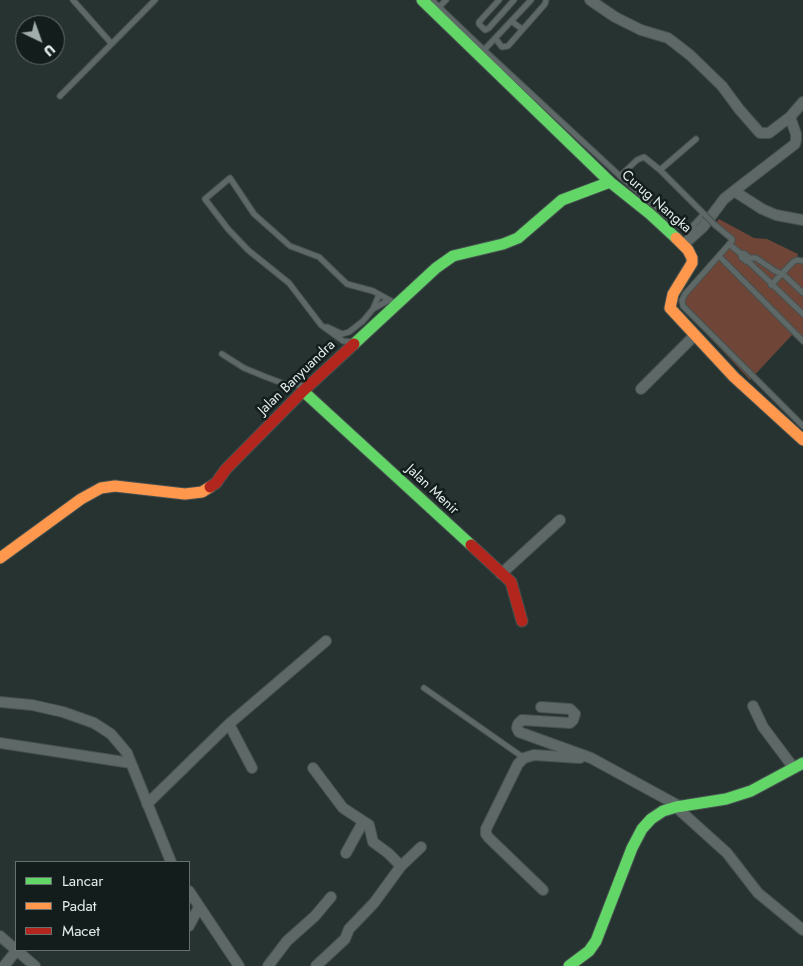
<!DOCTYPE html>
<html>
<head>
<meta charset="utf-8">
<style>
	body { margin:0 }
	#map { position:relative; width:803px; height:966px; overflow:hidden; background:#263331; font-family:Jost,sans-serif }
	canvas { display:block }
	.legend { position:absolute; left:15px; top:861px; width:175px; height:90px; box-sizing:border-box; background:#131d1c; border:1px solid #667170; margin:0; padding:6px 9px; list-style:none; font-size:15px; color:#e2efed }
	.legend li { display:flex; align-items:center; gap:10px; height:25px }
	.legend b { width:25px; border:1px solid #667170 }
	.north { position:absolute; left:15px; top:15px; width:50px; height:50px; box-sizing:border-box; background:#131d1c; border:1px solid #667170; border-radius:50%; rotate:138deg; font-size:14px; font-weight:700; line-height:20px; text-align:center; color:#e2efed }
	.north::after { content:''; display:block; margin:auto; width:18px; height:22px; background:#a0adab; clip-path:polygon(50% 0,100% 100%,50% 72%,0 100%) }
</style>
</head>
<body>
<div id="map">
<canvas width="803" height="966"></canvas>
<ul class="legend">
<li><b style="height:6px;background:#63d668"></b>Lancar</li>
<li><b style="height:6px;background:#ff974d"></b>Padat</li>
<li><b style="height:6px;background:#b3261e"></b>Macet</li>
</ul>
<div class="north">U</div>
</div>
<script>
const ctx = document.querySelector('canvas').getContext('2d');
ctx.lineJoin = 'round';
function paint(path, color) {
  ctx.fillStyle = color;
  ctx.fill(path, 'evenodd');
}
function shape(rows) {
  const path = new Path2D();
  for (const r of rows) {
    path.moveTo(r[0], r[1]);
    for (let i = 2; i < r.length; i += 2) path.lineTo(r[i], r[i + 1]);
  }
  return path;
}
function stroke(path, color, width, dash) {
  ctx.strokeStyle = color;
  ctx.lineWidth = width;
  ctx.lineCap = dash ? 'butt' : 'round';
  ctx.setLineDash(dash || []);
  ctx.stroke(path);
}
function drawText(font, color, halo, rows, align = 'center') {
  ctx.font = font + ' Jost,sans-serif';
  ctx.lineWidth = 5;
  ctx.setLineDash([]);
  ctx.textBaseline = 'middle';
  ctx.strokeStyle = halo;
  ctx.fillStyle = color;
  for (const [text, x, y, turn = 0] of rows) {
    ctx.save();
    ctx.translate(x, y);
    ctx.rotate((+turn || 0) * Math.PI / 180);
    ctx.textAlign = isNaN(turn) ? turn : align;
    if (halo) ctx.strokeText(text, 0, 0);
    ctx.fillText(text, 0, 0);
    ctx.restore();
  }
}
const green = shape([
	[719,219,754,238,767,239,798,254,797,258,803,261,803,345,792,335,750,380,681,307,678,302,701,274,732,240,716,223]
]);
const lane = shape([
	[73,0,111,43],
	[432,0,439,7],
	[446,0,439,7,484,50],
	[499,0,479,22,479,24,485,30,489,28,514,0],
	[531,0,484,50,620,176,684,230,688,231,704,214,660,170,644,157,637,160,620,176],
	[511,21,522,29],
	[495,38,502,47,508,46,545,4,546,0],
	[60,96,155,0],
	[660,170,696,139],
	[715,225,732,239,732,241,685,294,682,300,683,306,803,426],
	[729,244,740,253],
	[719,256,803,341],
	[749,258,756,258,775,271,783,274,803,293],
	[746,261,749,258,745,254,740,253,742,258,750,263,803,314],
	[771,285,793,262,797,260,803,261],
	[373,309,389,300],
	[327,327,342,334,349,332,363,321,373,309,379,295],
	[353,342,343,341,321,325,289,283,248,250,228,229,205,199,230,178,254,214,290,246,319,257,347,284,373,291,395,303],
	[222,354,244,368,266,377,282,383,305,386],
	[424,688,524,758]
]);
const street = shape([
	[590,0,615,17,641,30,668,38,690,55,722,86,739,109,760,133,769,133,790,117],
	[734,191,762,209,776,215,803,220],
	[683,245,703,227,724,199,734,191,795,144,796,140,796,134,790,117,803,102],
	[641,389,695,335],
	[501,574,560,520],
	[0,702,32,705,63,712,94,723,111,734,127,753,171,862],
	[753,706,763,727,793,767],
	[541,707,570,709,575,714,573,720,570,723,522,720,518,724,517,728,519,732,591,758,679,806],
	[229,724,252,768],
	[0,743,131,763],
	[313,768,343,808,369,825,373,842,388,853,401,866,374,903,349,929,345,939,316,966],
	[147,804,229,724,326,641],
	[676,807,727,853,758,893,803,930],
	[346,853,363,822],
	[401,866,421,847],
	[543,890,489,838,486,834,486,829,518,764,524,758,534,755,580,758],
	[189,891,239,966],
	[189,926,199,907],
	[0,936,35,966],
	[4,966,16,951],
	[268,966,287,941,315,916,331,897]
]);
const fast = shape([
	[422,0,610,182,650,214,676,238],
	[354,344,436,268,453,256,503,244,518,238,562,200,610,182],
	[303,391,471,545],
	[569,966,589,951,596,941,632,848,642,829,651,819,663,811,676,807,726,799,751,791,803,763]
]);
const slow = shape([
	[676,238,688,250,692,258,692,263,673,294,670,308,734,377,803,440],
	[0,558,81,499,101,488,115,486,185,494,202,492,210,487]
]);
const jam = shape([
	[210,487,216,483,226,469,303,391,354,344],
	[471,545,511,582,522,621]
]);
const laneBridge = shape([
	[704,214,715,225]
]);
const streetNames = [
	["Curug Nangka",656,202,41],
	["Jalan Banyuandra",297,378,-44],
	["Jalan Menir",432,490,43]
];
paint(green, '#6f4538');
stroke(lane, '#46514f', 7);
stroke(street, '#46514f', 12);
stroke(fast, '#46514f', 13);
stroke(slow, '#46514f', 13);
stroke(jam, '#46514f', 13);
stroke(lane, '#5e6866', 5);
stroke(street, '#5e6866', 10);
stroke(fast, '#63d668', 11);
stroke(slow, '#ff974d', 11);
stroke(jam, '#b3261e', 11);
stroke(laneBridge, '#46514f', 7, []);
stroke(laneBridge, '#5e6866', 5);
drawText('14px', '#e2efed', '#131d1c', streetNames);
</script>
</body>
</html>
